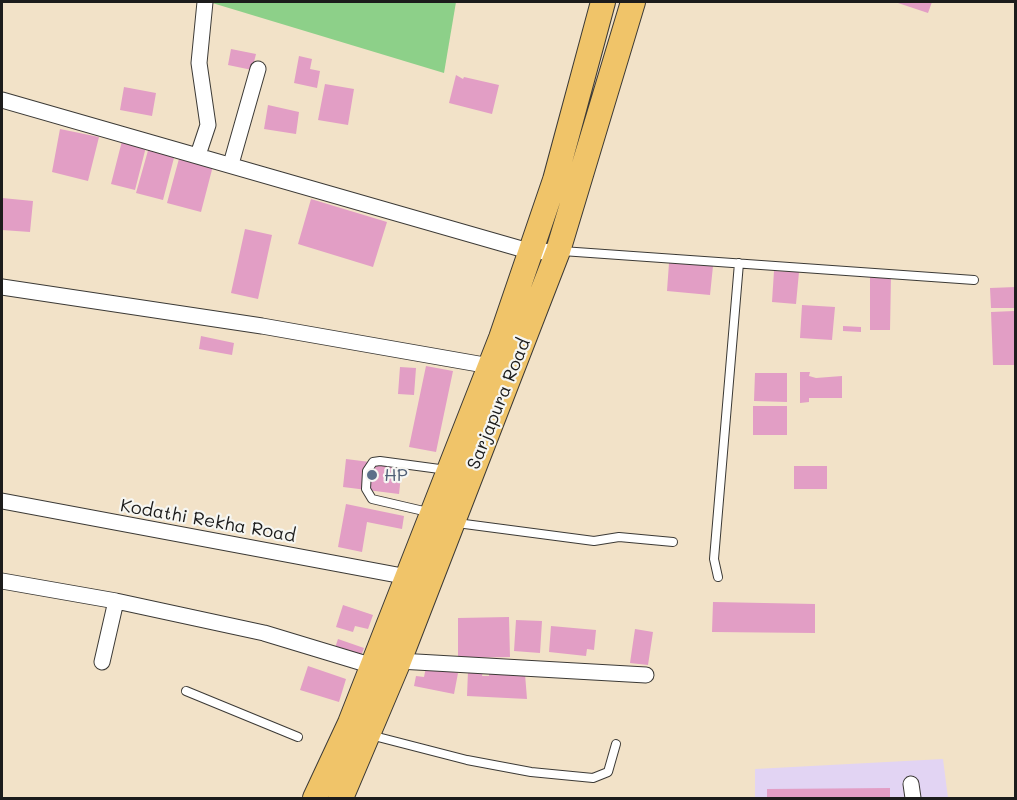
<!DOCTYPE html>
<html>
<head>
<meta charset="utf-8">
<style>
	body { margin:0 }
	#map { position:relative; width:1017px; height:800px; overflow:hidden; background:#f2e2c8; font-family:Mali,sans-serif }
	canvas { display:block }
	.frame { position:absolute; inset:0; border:3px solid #1c1c1c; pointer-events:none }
</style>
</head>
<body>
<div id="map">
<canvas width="1017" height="800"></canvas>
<div class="frame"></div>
</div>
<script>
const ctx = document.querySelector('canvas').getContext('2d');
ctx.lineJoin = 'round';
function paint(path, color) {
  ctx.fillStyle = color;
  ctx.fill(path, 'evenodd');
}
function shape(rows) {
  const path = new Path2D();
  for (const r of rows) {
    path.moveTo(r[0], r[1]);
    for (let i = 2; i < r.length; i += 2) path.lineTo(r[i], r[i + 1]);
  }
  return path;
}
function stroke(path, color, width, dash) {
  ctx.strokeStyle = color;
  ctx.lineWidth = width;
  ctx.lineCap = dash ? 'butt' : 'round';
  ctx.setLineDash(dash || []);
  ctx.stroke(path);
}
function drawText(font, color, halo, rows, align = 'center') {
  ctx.font = font + ' Mali,sans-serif';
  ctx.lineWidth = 4.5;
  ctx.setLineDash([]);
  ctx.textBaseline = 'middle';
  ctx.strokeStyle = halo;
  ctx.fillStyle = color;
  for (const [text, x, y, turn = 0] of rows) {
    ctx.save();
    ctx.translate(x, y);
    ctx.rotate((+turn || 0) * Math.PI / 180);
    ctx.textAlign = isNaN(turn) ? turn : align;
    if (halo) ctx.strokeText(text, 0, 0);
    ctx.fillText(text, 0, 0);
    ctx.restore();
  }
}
const built = shape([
	[943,759,948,798,755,798,755,769]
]);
const green = shape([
	[209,2,456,2,444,73]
]);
const building = shape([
	[895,2,932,2,928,13],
	[231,49,256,54,252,70,228,65],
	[299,56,312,59,310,69,320,71,317,88,294,83],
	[456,75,463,79,464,77,499,85,492,114,449,103],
	[325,84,354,89,348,125,318,120],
	[124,87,156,93,152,116,120,110],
	[268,105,299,112,296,134,264,129],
	[60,129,99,137,88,181,52,172],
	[123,137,147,143,135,190,111,184],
	[149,147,175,154,163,200,136,193],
	[180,155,214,162,201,212,167,203],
	[2,198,33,201,30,232,2,230],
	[311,199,387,222,373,267,298,244],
	[245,229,272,235,258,299,231,293],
	[669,263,713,266,710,295,667,291],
	[774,271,799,272,796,304,772,302],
	[870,276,891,276,890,330,870,330],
	[1016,287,1016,308,991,308,990,288],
	[802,305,835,307,832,340,800,338],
	[1014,311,1016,365,993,365,991,312],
	[843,326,861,327,861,332,843,331],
	[201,336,234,343,232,355,199,349],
	[426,366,453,371,436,452,409,447],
	[400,367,416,368,414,395,398,394],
	[800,372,810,372,809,376,816,378,842,376,842,398,809,398,809,402,800,403],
	[755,373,787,373,787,402,754,401],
	[753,406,787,406,787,435,753,435],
	[346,459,402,466,399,494,343,487],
	[794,466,827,466,827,489,794,489],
	[346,504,404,516,402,529,367,522,362,552,338,547],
	[713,602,815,604,815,633,712,632],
	[343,605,373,615,368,629,355,626,353,632,336,627],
	[509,617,510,657,458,658,458,618],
	[516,620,542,621,540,653,514,651],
	[551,626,596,630,594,650,587,649,586,656,549,652],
	[635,629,653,632,648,665,630,663],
	[338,639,364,648,359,661,334,651],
	[308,666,346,679,339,702,300,690],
	[426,667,458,673,454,694,414,686,416,676,424,677],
	[468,671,483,672,482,676,489,676,489,672,525,674,527,699,467,696],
	[890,788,890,798,767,798,767,789]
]);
const lane = shape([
	[562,251,974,280],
	[428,512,372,499,366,489,367,471,373,462,380,461,447,470],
	[457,523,594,541,619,537,673,542],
	[718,577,714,559,739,263],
	[186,691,298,737],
	[370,735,467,760,531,772,593,778,608,772,616,744]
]);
const street = shape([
	[2,100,532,252,558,251],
	[198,155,208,125,199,63,205,2],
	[231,164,258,69],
	[2,287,262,326,490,366],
	[2,501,408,577],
	[2,581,116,601,264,633,373,666],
	[399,661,646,675],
	[102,662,116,601],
	[911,784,913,798]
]);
const primary = shape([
	[315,798,350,723,501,338,555,180,603,2],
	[341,798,399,661,558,251,633,2]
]);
const markers = [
	[372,475,6,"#5c6f8a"]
];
const streetNames = [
	["Sarjapura Road",499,404,-68],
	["Kodathi Rekha Road",208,521,10]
];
const serviceNames = [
	["HP",384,475]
];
paint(built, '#e2d4f3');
paint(green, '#8dd089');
paint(building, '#e29ec5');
stroke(lane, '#3c3a36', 10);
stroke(street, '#3c3a36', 17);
stroke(primary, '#3c3a36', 26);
stroke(lane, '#fff', 8);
stroke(street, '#fff', 15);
stroke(primary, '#f0c469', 24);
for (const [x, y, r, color] of markers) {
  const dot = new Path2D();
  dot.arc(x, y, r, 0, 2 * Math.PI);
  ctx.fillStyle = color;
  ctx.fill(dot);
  stroke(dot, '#f6f6f2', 2);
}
drawText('18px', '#1c1c1c', '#f6f6f2', streetNames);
drawText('18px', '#4e5e75', '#f6f6f2', serviceNames, 'left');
</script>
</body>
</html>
